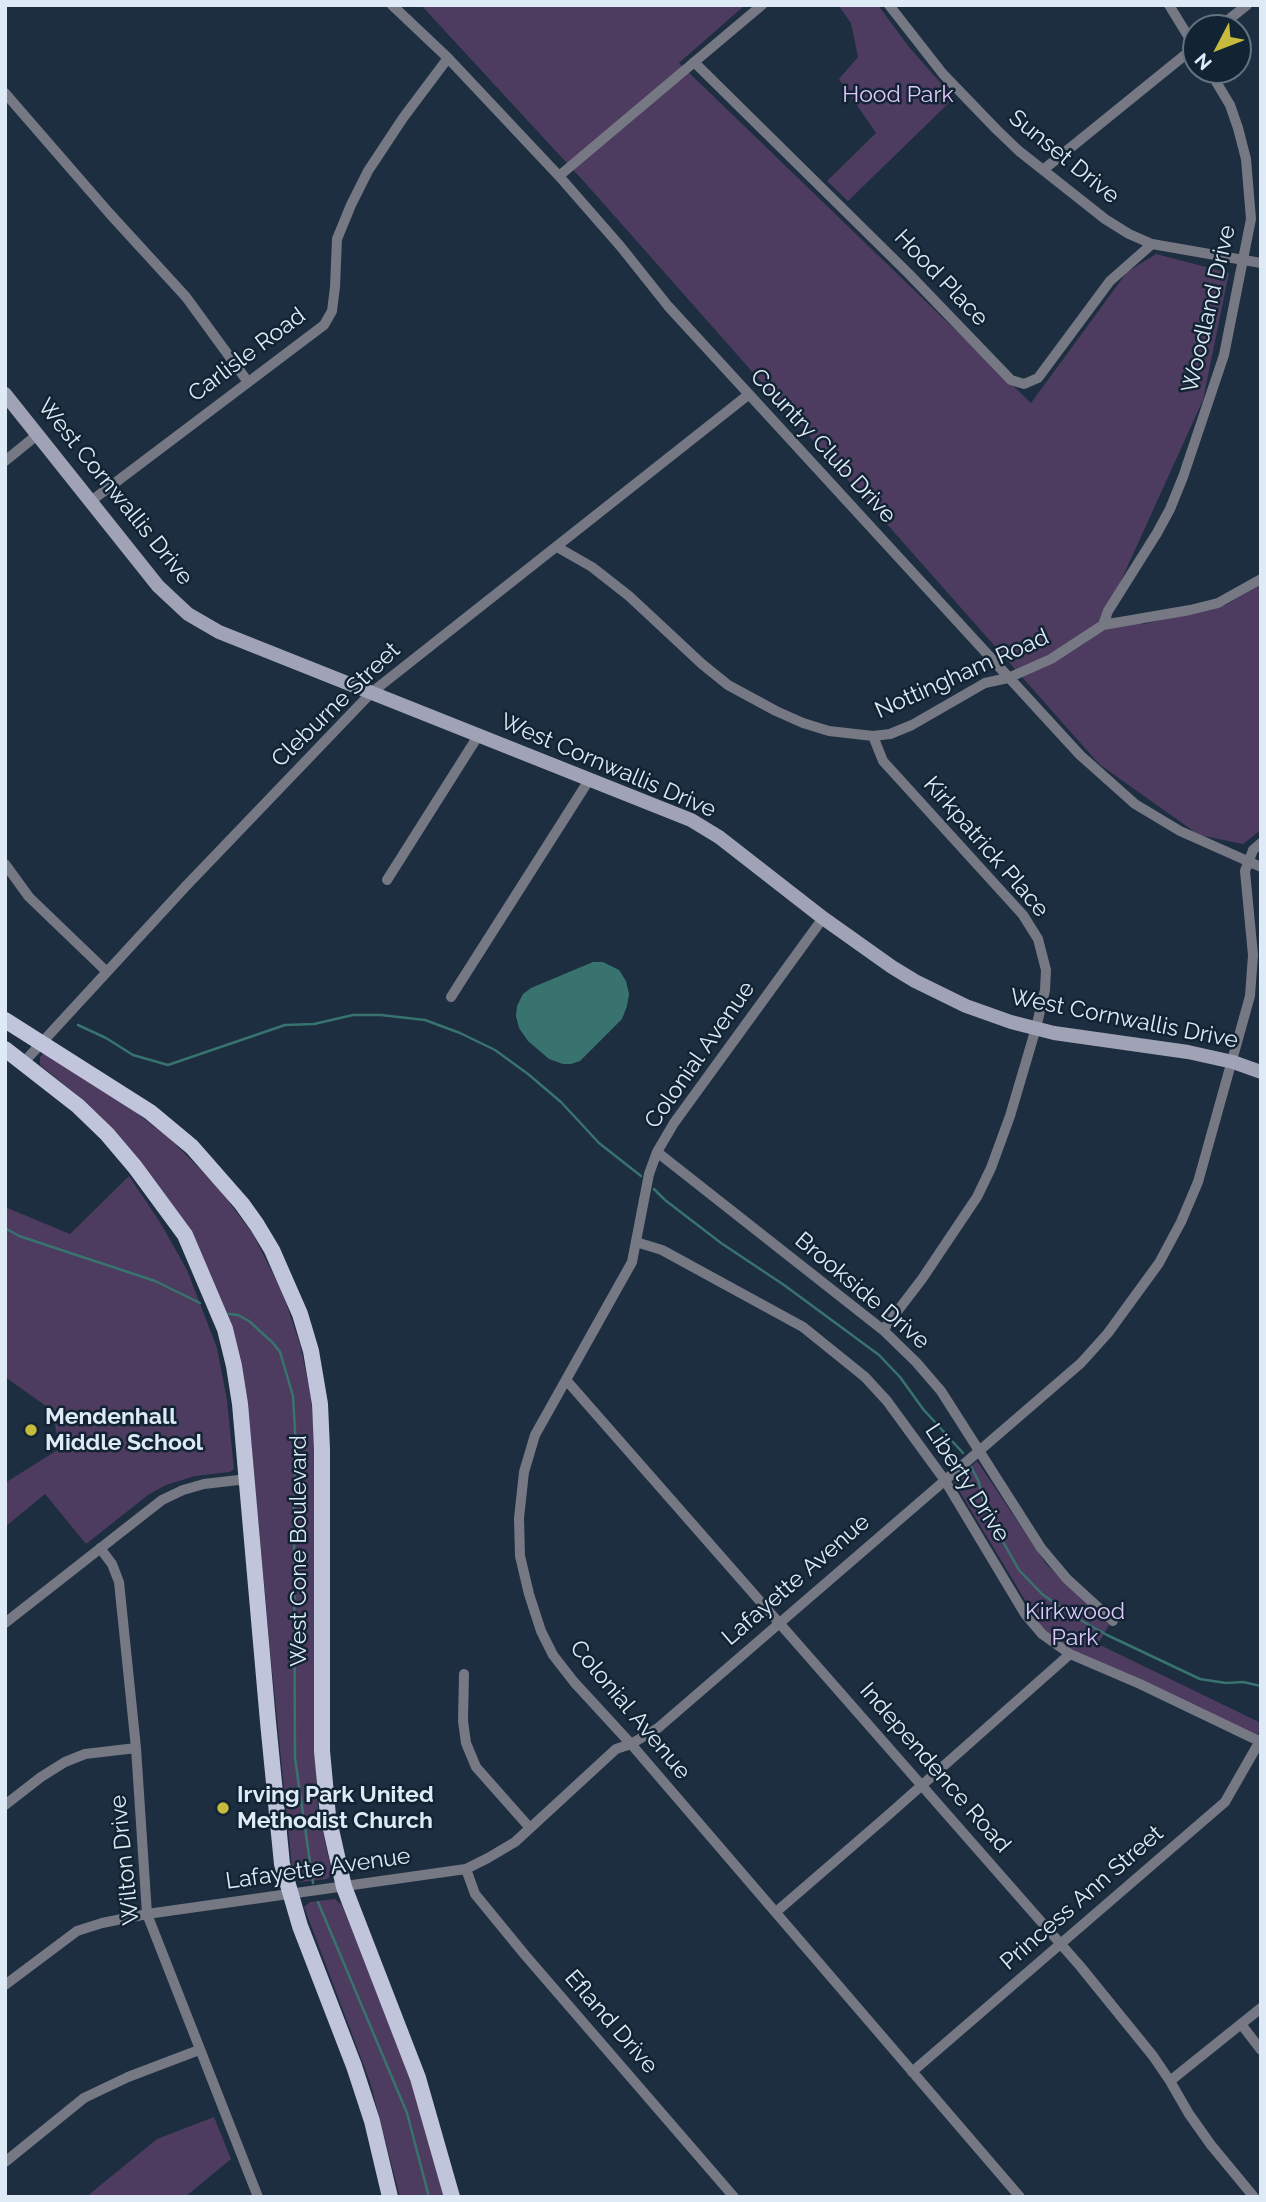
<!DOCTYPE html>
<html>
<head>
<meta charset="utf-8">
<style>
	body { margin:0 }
	#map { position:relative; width:1266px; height:2202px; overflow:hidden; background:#1c2e3f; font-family:Raleway,sans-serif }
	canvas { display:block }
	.frame { position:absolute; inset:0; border:7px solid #deeaf5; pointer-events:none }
	.north { position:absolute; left:1182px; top:14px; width:70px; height:70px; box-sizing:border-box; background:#122434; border:2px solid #647381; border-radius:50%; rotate:228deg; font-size:19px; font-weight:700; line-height:28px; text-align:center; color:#deeaf5 }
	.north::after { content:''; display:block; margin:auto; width:24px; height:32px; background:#c6bb3c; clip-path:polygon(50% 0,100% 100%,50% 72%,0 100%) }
</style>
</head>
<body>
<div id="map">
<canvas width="1266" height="2202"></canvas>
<div class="frame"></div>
<div class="north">N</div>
</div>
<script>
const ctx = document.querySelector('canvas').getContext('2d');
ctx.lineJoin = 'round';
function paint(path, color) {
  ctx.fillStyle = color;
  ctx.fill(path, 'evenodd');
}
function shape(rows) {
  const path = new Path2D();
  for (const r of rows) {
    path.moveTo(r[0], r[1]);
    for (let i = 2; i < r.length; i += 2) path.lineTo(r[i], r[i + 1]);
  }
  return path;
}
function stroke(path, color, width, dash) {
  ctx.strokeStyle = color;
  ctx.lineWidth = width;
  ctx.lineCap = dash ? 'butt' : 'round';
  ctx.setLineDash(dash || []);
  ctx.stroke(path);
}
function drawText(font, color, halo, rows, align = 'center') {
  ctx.font = font + ' Raleway,sans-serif';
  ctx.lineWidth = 5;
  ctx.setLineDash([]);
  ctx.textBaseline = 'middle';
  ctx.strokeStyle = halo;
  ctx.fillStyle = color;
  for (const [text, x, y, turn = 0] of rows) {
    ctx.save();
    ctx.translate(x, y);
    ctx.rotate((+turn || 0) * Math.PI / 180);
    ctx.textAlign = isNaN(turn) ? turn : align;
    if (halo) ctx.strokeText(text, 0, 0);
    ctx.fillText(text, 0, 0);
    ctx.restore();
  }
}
const green = shape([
	[421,5,745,5,679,63,1031,403,1127,272,1156,254,1229,273,1203,400,1105,616,1144,624,1226,605,1261,584,1261,830,1243,844,1199,835,1099,764,588,186],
	[838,5,878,5,909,47,954,98,848,201,827,181,876,133,839,79,858,57,851,23],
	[44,1053,134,1111,169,1138,216,1185,253,1234,283,1294,300,1344,311,1396,314,1437,315,1753,318,1809,332,1874,327,1879,301,1882,295,1876,292,1867,270,1650,249,1417,237,1352,196,1248,77,1095,40,1065,40,1057],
	[129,1176,160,1222,187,1270,204,1314,217,1348,227,1400,234,1469,230,1472,195,1476,166,1485,148,1495,86,1544,45,1494,5,1527,5,1483,59,1449,53,1411,5,1377,5,1207,70,1234],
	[977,1461,1046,1564,1109,1625,1098,1644,1261,1723,1258,1735,1066,1648,1054,1640,1040,1625,954,1482],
	[335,1899,342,1905,405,2064,422,2115,444,2197,400,2197,370,2082,304,1907,310,1902],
	[214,2117,231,2159,185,2197,86,2197,157,2139]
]);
const water = shape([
	[593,962,603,962,619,970,626,981,629,994,627,1006,622,1019,580,1061,571,1064,563,1064,549,1059,528,1041,519,1028,516,1016,517,1006,523,994,531,988]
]);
const stream = shape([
	[78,1025,106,1038,133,1055,168,1065,285,1025,314,1024,353,1015,381,1015,425,1020,460,1033,495,1050,528,1074,561,1102,599,1143,641,1176],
	[654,1189,665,1200,721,1243,784,1285,879,1355,900,1377,923,1409,963,1453],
	[5,1228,19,1236,155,1281,200,1303],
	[229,1314,238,1315,249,1321,273,1343,280,1352,293,1396,296,1448,294,1505,295,1758,313,1883],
	[971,1467,979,1482,984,1506,997,1531,1019,1570,1042,1594,1070,1614,1107,1635,1200,1679,1226,1683,1243,1682,1261,1686],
	[318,1902,407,2113,429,2197]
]);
const street = shape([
	[392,5,448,58,559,176,621,247,668,306,1080,755,1135,804,1180,831,1261,867],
	[889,5,943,74,997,130,1019,151,1105,219,1129,234,1152,244,1261,263],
	[1169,5,1196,49],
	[1218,28,1247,5],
	[694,62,909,274,1011,380,1024,384,1038,378,1110,281,1152,244],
	[5,93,110,214,186,297,248,382],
	[1043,170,1196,46],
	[559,176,762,5],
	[5,461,37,435],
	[91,501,324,325,332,311,335,287,337,239,351,205,368,171,403,118,448,58],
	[557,547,592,567,629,596,702,664,728,685,776,711,803,723,829,731,873,736,890,734,912,725,985,683,1008,678,1051,659,1103,625,1190,610,1218,603,1261,579],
	[1103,625,1108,611,1157,533,1170,509,1183,477,1224,355,1251,219,1246,159,1238,128,1230,105,1209,70],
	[873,736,883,761,1023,915,1038,939,1046,970,1045,990,1036,1028,1010,1116,991,1168,977,1197,922,1279,883,1330],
	[5,864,29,897,106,971],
	[387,880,478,736],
	[823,918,674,1123,657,1152,649,1174,632,1262,535,1435,524,1472,519,1518,520,1556,529,1594,541,1631,553,1655,574,1682,631,1744,1020,2197],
	[451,997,589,780],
	[24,1062,186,886,371,693,748,395],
	[657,1152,883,1330,916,1362,941,1391,1041,1548,1067,1579,1113,1621],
	[636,1242,662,1250,803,1327,865,1377,887,1401,944,1479,1025,1614,1042,1634,1070,1654,1140,1684,1261,1742],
	[567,1381,1080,1966,1153,2056,1170,2081,1189,2114,1211,2145,1254,2197],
	[100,1548,112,1564,119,1582,136,1748,147,1914,258,2197],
	[5,1623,162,1500,183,1490,204,1484,247,1479],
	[464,1674,463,1721,466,1743,476,1767,530,1828],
	[5,1805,41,1777,65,1762,85,1754,136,1748],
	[466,1869,475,1894,525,1955,734,2197],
	[776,1912,886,1817,1070,1654],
	[5,1985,77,1931,102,1923,147,1914,466,1869,488,1858,515,1842,616,1749,631,1744,658,1728,1081,1363,1108,1333,1159,1263,1181,1222,1198,1182,1250,996,1253,955,1245,871,1253,850,1261,843],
	[1241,2024,1261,2050],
	[912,2072,1225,1802,1261,1739],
	[1170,2081,1261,2008],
	[5,2162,84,2098,128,2077,199,2050]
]);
const secondary = shape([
	[5,394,158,586,188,614,219,632,691,820,719,837,823,918,892,967,915,981,966,1006,1011,1022,1054,1033,1188,1052,1233,1062,1261,1072]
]);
const primary = shape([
	[5,1020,150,1112,192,1147,242,1204,257,1225,272,1250,300,1314,311,1351,320,1404,322,1449,322,1751,328,1816,344,1887,418,2078,452,2197],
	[5,1049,78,1106,107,1134,135,1167,185,1235,225,1329,234,1366,240,1404,268,1722,282,1864,300,1926,354,2066,372,2121,390,2197]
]);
const markers = [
	[31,1430,7,"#c6bb3c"],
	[223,1808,7,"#c6bb3c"]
];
const parkNames = [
	["Hood Park",898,95],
	["Kirkwood",1075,1612],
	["Park",1075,1638]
];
const streetNames = [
	["Sunset Drive",1064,157,39],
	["Hood Place",941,278,46],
	["Woodland Drive",1209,309,-77],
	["Carlisle Road",247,355,-37],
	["Country Club Drive",823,446,47],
	["West Cornwallis Drive",115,492,51],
	["Nottingham Road",962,674,-24],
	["Cleburne Street",336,705,-44],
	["West Cornwallis Drive",608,766,23],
	["Kirkpatrick Place",986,847,49],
	["West Cornwallis Drive",1124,1019,11],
	["Colonial Avenue",700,1055,-55],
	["Brookside Drive",862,1291,40],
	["Liberty Drive",967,1483,57],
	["West Cone Boulevard",299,1551,-90],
	["Lafayette Avenue",796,1580,-41],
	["Colonial Avenue",630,1710,50],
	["Independence Road",935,1768,49],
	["Wilton Drive",125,1860,-96],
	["Lafayette Avenue",318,1869,-8],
	["Princess Ann Street",1082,1898,-41],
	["Efland Drive",611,2022,49]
];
const poiNames = [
	["Mendenhall",45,1417],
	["Middle School",45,1443],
	["Irving Park United",237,1795],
	["Methodist Church",237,1821]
];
paint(green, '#4d3c5f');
paint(water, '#387370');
stroke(stream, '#387370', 2.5);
stroke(street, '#767884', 10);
stroke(secondary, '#a0a3b6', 14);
stroke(primary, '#c0c5dc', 16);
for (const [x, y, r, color] of markers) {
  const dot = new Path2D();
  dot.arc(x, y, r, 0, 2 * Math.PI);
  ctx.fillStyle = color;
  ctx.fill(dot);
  stroke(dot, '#122434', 2.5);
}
drawText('23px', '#dec7fa', '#122434', parkNames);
drawText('23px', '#deeaf5', '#122434', streetNames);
drawText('bold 23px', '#deeaf5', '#122434', poiNames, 'left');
</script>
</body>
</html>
